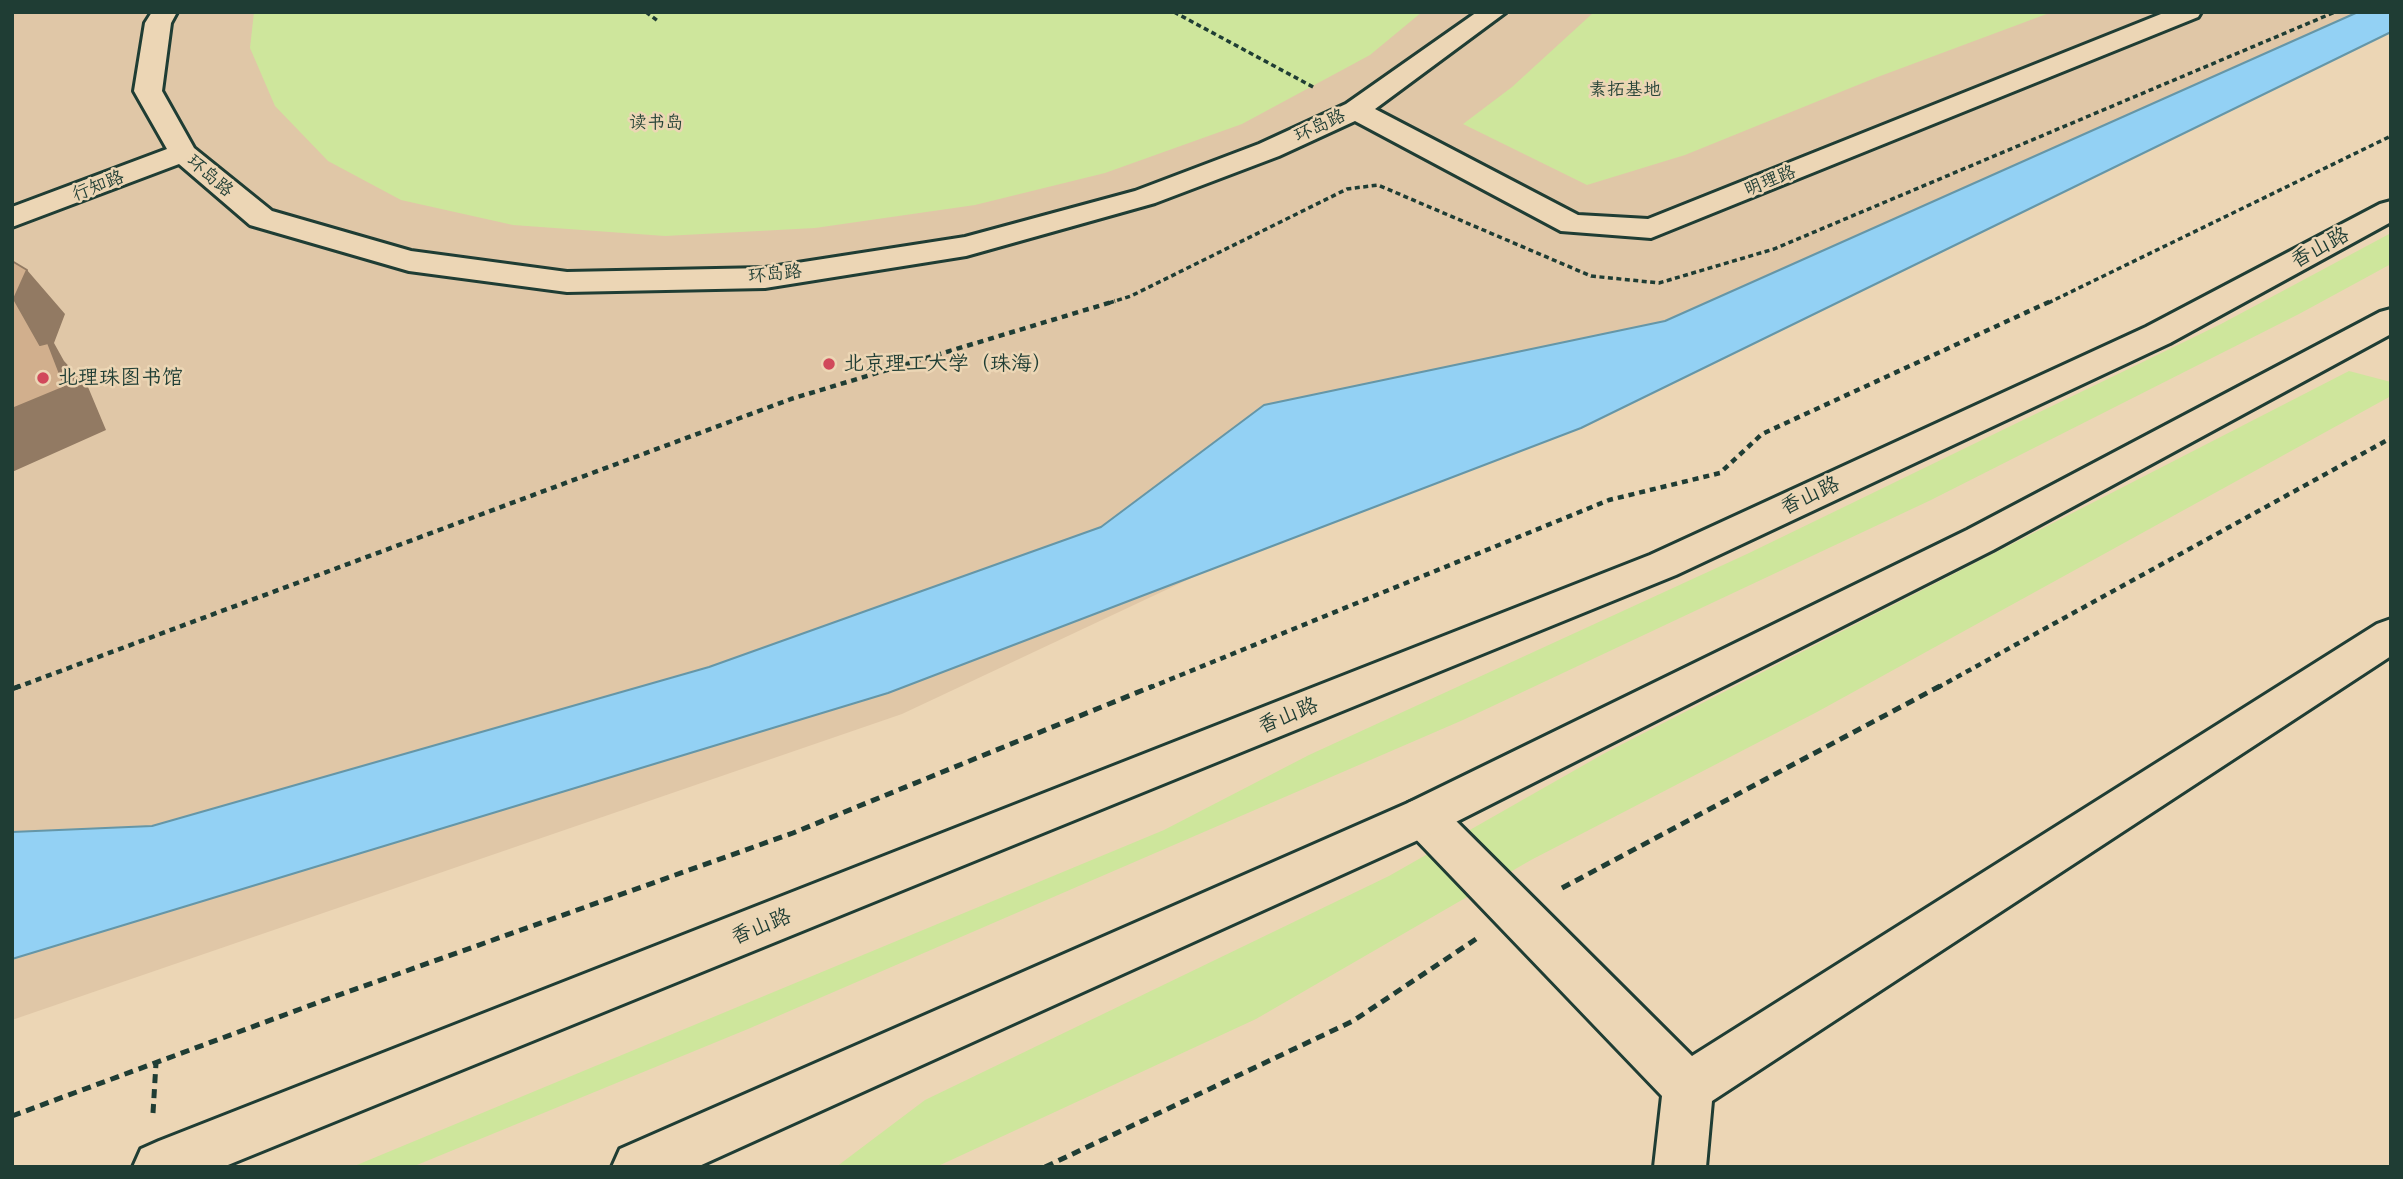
<!DOCTYPE html>
<html>
<head>
<meta charset="utf-8">
<style>
	body { margin:0 }
	#map { position:relative; width:2403px; height:1179px; overflow:hidden; background:#ecd6b5; font-family:Delius,sans-serif }
	canvas { display:block }
	.frame { position:absolute; inset:0; border:14px solid #1f3d34; pointer-events:none }
</style>
</head>
<body>
<div id="map">
<canvas width="2403" height="1179"></canvas>
<div class="frame"></div>
</div>
<script>
const ctx = document.querySelector('canvas').getContext('2d');
ctx.lineJoin = 'round';
function paint(path, color) {
  ctx.fillStyle = color;
  ctx.fill(path, 'evenodd');
}
function shape(rows) {
  const path = new Path2D();
  for (const r of rows) {
    path.moveTo(r[0], r[1]);
    for (let i = 2; i < r.length; i += 2) path.lineTo(r[i], r[i + 1]);
  }
  return path;
}
function stroke(path, color, width, dash) {
  ctx.strokeStyle = color;
  ctx.lineWidth = width;
  ctx.lineCap = dash ? 'butt' : 'round';
  ctx.setLineDash(dash || []);
  ctx.stroke(path);
}
function drawText(font, color, halo, rows, align = 'center') {
  ctx.font = font + ' Delius,"LXGW WenKai TC",sans-serif';
  ctx.lineWidth = 5;
  ctx.setLineDash([]);
  ctx.textBaseline = 'middle';
  ctx.strokeStyle = halo;
  ctx.fillStyle = color;
  for (const [text, x, y, turn = 0] of rows) {
    ctx.save();
    ctx.translate(x, y);
    ctx.rotate((+turn || 0) * Math.PI / 180);
    ctx.textAlign = isNaN(turn) ? turn : align;
    if (halo) ctx.strokeText(text, 0, 0);
    ctx.fillText(text, 0, 0);
    ctx.restore();
  }
}
const built = shape([
	[12,12,2391,12,2391,14,902,714,12,1020]
]);
const green = shape([
	[254,12,1422,12,1370,55,1242,124,1105,173,975,205,815,228,665,236,513,225,401,200,328,161,275,106,250,48],
	[1594,12,2052,12,1875,78,1685,155,1587,185,1463,124,1512,87],
	[2391,233,2391,264,2299,314,1931,500,1463,720,748,1029,412,1167,352,1167,1164,830,1309,755,1747,554,2221,324],
	[2349,371,2391,382,2391,396,1817,712,1531,860,1256,1019,936,1167,836,1167,925,1100,1389,876,1605,753]
]);
const water = shape([
	[2358,12,2391,12,2391,32,1581,428,888,693,12,959,12,832,152,826,709,667,1101,527,1264,405,1665,321,2358,12]
]);
const pathFar2 = shape([
	[646,12,658,21],
	[1174,12,1315,88],
	[1109,303,1131,296,1347,189,1378,185,1591,276,1659,283,1774,249,2335,12],
	[2048,303,2391,136]
]);
const pathFar1 = shape([
	[15,688,791,399,1115,301],
	[1149,688,1609,500,1720,473,1762,434,2051,301],
	[1937,688,2391,438]
]);
const path = shape([
	[12,689,20,686],
	[1562,888,1940,686],
	[153,1113,156,1063],
	[12,1116,322,1001,793,833,1153,686],
	[1045,1167,1353,1021,1476,939]
]);
const minor = shape([
	[152,12,177,12,171,23,162,91,194,148,272,211,411,251,567,272,765,268,965,237,1135,191,1259,144,1346,104,1477,12,1506,12,1375,109,1578,215,1648,219,2166,12,2201,12,2198,17,1651,238,1561,231,1355,121,1279,156,1155,203,966,256,765,288,567,292,409,271,250,225,179,164,12,227,12,207,167,149,134,91,145,23,152,12],
	[2391,619,2391,656,1712,1101,1706,1167,1654,1167,1662,1096,1408,831,1401,817,1408,803,1423,797,1438,803,1692,1056,2377,624,2391,619]
]);
const major = shape([
	[2391,201,2391,222,2170,343,1676,575,223,1167,133,1167,141,1149,159,1141,1650,555,2146,327,2380,204,2391,201],
	[2391,309,2391,334,1993,550,1438,831,697,1167,612,1167,620,1149,1408,803,1967,530,2380,312,2391,309]
]);
const shadedWall = shape([
	[27,270,65,314,54,343,64,361,88,387,106,430,12,472,14,299]
]);
const building = shape([
	[12,261,27,270,14,299,40,345,48,343,65,387,12,409,12,261]
]);
const markers = [
	[829,364,7,"#d1495b"],
	[43,378,7,"#d1495b"]
];
const farParknames = [
	["素拓基地",1625,90],
	["读书岛",656,123]
];
const farStreetnames = [
	["环岛路",1320,126,-25],
	["环岛路",210,176,40],
	["明理路",1770,181,-22],
	["行知路",98,186,-21],
	["环岛路",775,274,-6]
];
const streetNames = [
	["香山路",2320,248,-28],
	["香山路",1810,496,-25],
	["香山路",1288,716,-22],
	["香山路",761,927,-22]
];
const poiNames = [
	["北京理工大学（珠海）",843,364],
	["北理珠图书馆",57,378]
];
paint(built, '#e0c7a7');
paint(green, '#cee69c');
paint(water, '#93d1f4');
stroke(water, '#6596a7', 2);
stroke(minor, '#1f3d34', 6);
stroke(major, '#1f3d34', 6);
stroke(pathFar2, '#1f3d34', 3.5, [5, 3.5]);
stroke(pathFar1, '#1f3d34', 4.5, [6, 5]);
stroke(path, '#1f3d34', 5, [9, 6]);
paint(minor, '#ecd6b5');
paint(major, '#ecd6b5');
paint(shadedWall, '#927a63');
paint(building, '#d1af8d');
stroke(building, '#927a63', 2);
for (const [x, y, r, color] of markers) {
  const dot = new Path2D();
  dot.arc(x, y, r, 0, 2 * Math.PI);
  ctx.fillStyle = color;
  ctx.fill(dot);
  stroke(dot, '#ecd6b5', 2.5);
}
drawText('18px', '#284539', '#ecd6b5', farParknames);
drawText('18px', '#1f3d34', '#ecd6b5', farStreetnames);
drawText('21px', '#1f3d34', '#ecd6b5', streetNames);
drawText('21px', '#1f3d34', '#ecd6b5', poiNames, 'left');
</script>
</body>
</html>
